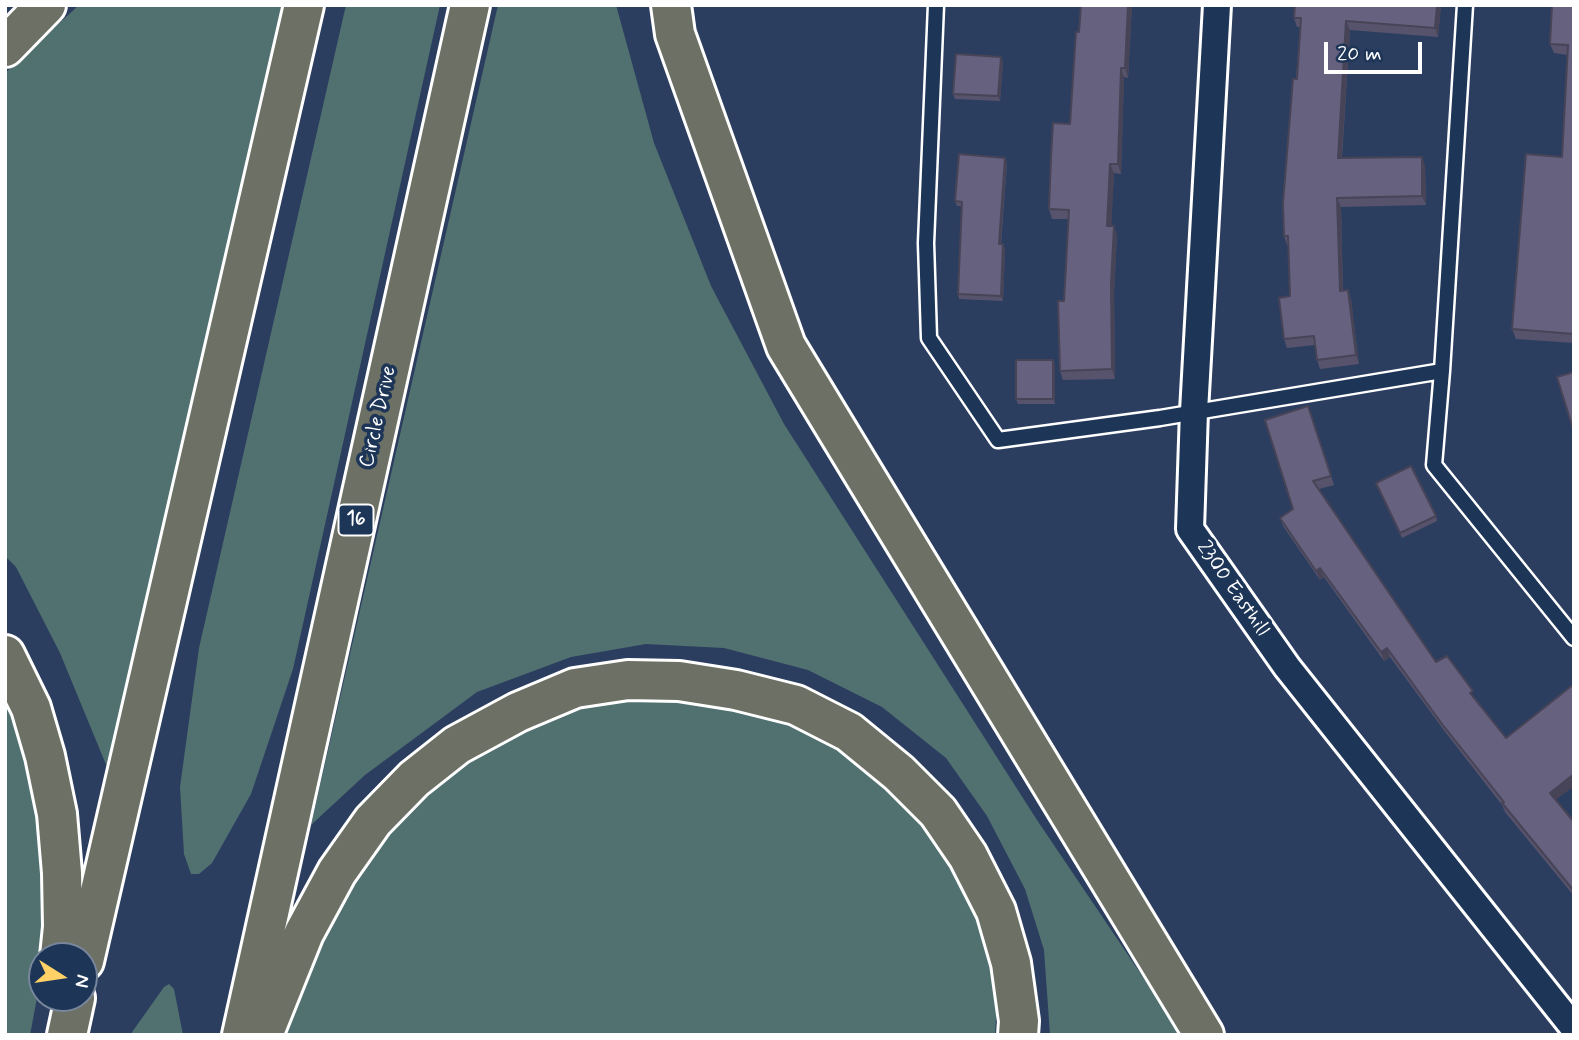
<!DOCTYPE html>
<html>
<head>
<meta charset="utf-8">
<style>
	body { margin:0 }
	#map { position:relative; width:1579px; height:1040px; overflow:hidden; background:#2c3e5f; font-family:Mynerve,sans-serif }
	canvas { display:block }
	.frame { position:absolute; inset:0; border:7px solid #fff; pointer-events:none }
	.north { position:absolute; left:28px; top:942px; width:70px; height:70px; box-sizing:border-box; background:#1d3557; border:2px solid #77869a; border-radius:50%; rotate:102deg; font-size:19px; font-weight:700; line-height:28px; text-align:center; color:#fff }
	.north::after { content:''; display:block; margin:auto; width:24px; height:32px; background:#ffd166; clip-path:polygon(50% 0,100% 100%,50% 72%,0 100%) }
	.scale { position:absolute; left:1324px; top:42px; width:98px; height:32px; box-sizing:border-box; border:4px solid #fff; border-top:0; padding-left:9px; font-size:21px; line-height:24px; white-space:nowrap; color:#fff; -webkit-text-stroke:5px #1d3557; paint-order:stroke }
</style>
</head>
<body>
<div id="map">
<canvas width="1579" height="1040"></canvas>
<div class="frame"></div>
<div class="north">N</div>
<div class="scale">20 m</div>
</div>
<script>
const ctx = document.querySelector('canvas').getContext('2d');
ctx.lineJoin = 'round';
function paint(path, color) {
  ctx.fillStyle = color;
  ctx.fill(path, 'evenodd');
}
function shape(rows) {
  const path = new Path2D();
  for (const r of rows) {
    path.moveTo(r[0], r[1]);
    for (let i = 2; i < r.length; i += 2) path.lineTo(r[i], r[i + 1]);
  }
  return path;
}
function stroke(path, color, width, dash) {
  ctx.strokeStyle = color;
  ctx.lineWidth = width;
  ctx.lineCap = dash ? 'butt' : 'round';
  ctx.setLineDash(dash || []);
  ctx.stroke(path);
}
function drawText(font, color, halo, rows, align = 'center') {
  ctx.font = font + ' Mynerve,sans-serif';
  ctx.lineWidth = 7;
  ctx.setLineDash([]);
  ctx.textBaseline = 'middle';
  ctx.strokeStyle = halo;
  ctx.fillStyle = color;
  for (const [text, x, y, turn = 0] of rows) {
    ctx.save();
    ctx.translate(x, y);
    ctx.rotate((+turn || 0) * Math.PI / 180);
    ctx.textAlign = isNaN(turn) ? turn : align;
    if (halo) ctx.strokeText(text, 0, 0);
    ctx.fillText(text, 0, 0);
    ctx.restore();
  }
}
const green = shape([
	[79,5,282,5,107,767,60,653,16,567,5,556,5,73],
	[346,5,440,5,293,669,251,794,212,863,199,874,191,874,184,854,180,787,199,648],
	[498,5,616,5,654,143,711,286,784,424,1037,820,1182,1035,1050,1035,1044,950,1025,889,987,816,946,758,882,707,808,670,724,648,646,644,571,657,477,692,365,775,311,825],
	[5,675,55,862,39,987,30,1035,5,1035],
	[646,691,709,696,840,738,934,826,990,938,997,1002,995,1035,282,1035,331,905,395,817,460,763,573,703],
	[169,984,174,989,183,1035,130,1035,164,987]
]);
const service = shape([
	[936,5,926,243,929,338,998,440,1160,418,1442,371],
	[1465,5,1442,371,1434,465,1574,638]
]);
const minor = shape([
	[1217,5,1194,411,1190,529,1287,667,1574,1028]
]);
const motorway = shape([
	[671,5,675,34,786,346,1204,1035],
	[5,47,46,5],
	[5,655,31,708,45,756,57,814,62,873,63,927,60,956],
	[84,961,304,5],
	[67,1035,75,998],
	[242,1035,470,5],
	[263,1035,304,933,337,872,373,821,414,779,457,745,518,712,575,688,628,680,679,681,736,690,796,705,849,732,899,773,938,812,968,856,996,911,1011,963,1019,1021,1018,1035]
]);
const wall = shape([
	[1132,5,1128,78,1124,77,1121,174,1114,173,1111,226,1117,235,1114,293,1115,379,1063,380,1060,371,1069,219,1052,219,1049,209,1070,124,1079,32],
	[1295,5,1441,5,1438,37,1350,30,1342,158,1425,166,1426,205,1341,207,1343,290,1348,290,1351,299,1359,364,1320,369,1317,360,1315,345,1287,348,1284,339,1290,296,1289,245,1287,245,1284,236,1300,27,1297,27,1294,18],
	[1574,5,1574,343,1516,339,1512,329,1562,157,1568,55,1554,53,1550,44],
	[1001,57,1003,62,1000,101,955,99,953,94],
	[1007,163,1001,244,1003,244,1005,249,1003,301,959,299,958,294,962,206,957,206,955,201],
	[1055,364,1055,404,1018,404,1016,399],
	[1308,406,1334,485,1319,489,1436,662,1476,699,1506,738,1574,684,1574,786,1555,800,1574,822,1574,896,1505,812,1502,805,1446,733,1390,657,1384,661,1324,577,1320,580,1283,526,1280,518,1293,509],
	[1376,483,1436,516,1437,521,1402,538]
]);
const shadedWall = shape([
	[1128,5,1132,5,1128,78,1125,68],
	[1437,5,1441,5,1438,37,1435,28],
	[1346,21,1350,30,1341,167,1338,158],
	[1001,57,1003,62,1000,101,998,96],
	[1121,68,1124,77,1121,174,1118,164],
	[1422,157,1425,166,1426,205,1422,196],
	[1005,158,1007,163,1000,249,999,244],
	[1110,164,1114,173,1111,235,1107,226],
	[1337,198,1341,207,1343,300,1340,291],
	[1114,226,1117,235,1114,293,1115,379,1112,369,1111,284],
	[1003,244,1005,249,1003,301,1001,296],
	[1348,290,1351,299,1359,364,1356,355],
	[1053,360,1055,364,1055,404,1053,399],
	[1320,568,1324,577,1320,580,1316,571],
	[1387,648,1390,657,1384,661,1381,652],
	[1574,774,1574,786,1553,802,1550,793]
]);
const building = shape([
	[1081,5,1128,5,1125,68,1121,68,1118,164,1110,164,1107,226,1114,226,1111,284,1112,369,1060,371,1058,301,1064,301,1069,210,1049,209,1051,157,1053,123,1070,124,1076,32,1079,32,1081,5],
	[1295,5,1437,5,1435,28,1346,21,1338,158,1422,157,1422,196,1337,198,1340,291,1348,290,1356,355,1317,360,1314,336,1284,339,1279,298,1290,296,1288,236,1284,236,1283,203,1293,79,1297,79,1301,18,1294,18,1295,5],
	[1552,5,1574,5,1574,334,1512,329,1526,154,1562,157,1568,45,1550,44,1552,5],
	[956,54,1001,57,998,96,953,94,956,54],
	[959,154,1005,158,999,244,1003,244,1001,296,958,294,962,202,955,201,959,154],
	[1016,360,1053,360,1053,399,1016,399,1016,360],
	[1574,372,1574,432,1557,377,1574,372],
	[1308,406,1331,476,1313,481,1436,662,1447,656,1473,691,1470,693,1506,738,1574,684,1574,774,1550,793,1574,822,1574,891,1502,803,1504,802,1442,724,1387,648,1381,652,1320,568,1316,571,1280,518,1293,509,1265,420,1308,406],
	[1411,466,1436,516,1400,533,1376,483,1411,466]
]);
const shields = [
	[356,520,35]
];
const shieldNames = [
	["16",356,520]
];
const streetNames = [
	["Circle Drive",379,417,-77],
	["2300 Easthill",1232,589,55]
];
paint(green, '#517170');
stroke(service, '#fff', 19);
stroke(minor, '#fff', 32);
stroke(motorway, '#fff', 44);
stroke(service, '#1d3557', 14);
stroke(minor, '#1d3557', 26);
stroke(motorway, '#6c7065', 38);
paint(wall, '#58536c');
paint(shadedWall, '#474458');
paint(building, '#66617e');
stroke(building, '#474458', 2);
for (const [x, y, w] of shields) {
  const box = new Path2D();
  box.roundRect(x - w / 2, y - 15.5, w, 31, 5);
  ctx.fillStyle = '#1d3557';
  ctx.fill(box);
  stroke(box, '#fff', 2);
}
drawText('bold 19px', '#fff', null, shieldNames);
drawText('21px', '#fff', '#1d3557', streetNames);
</script>
</body>
</html>
